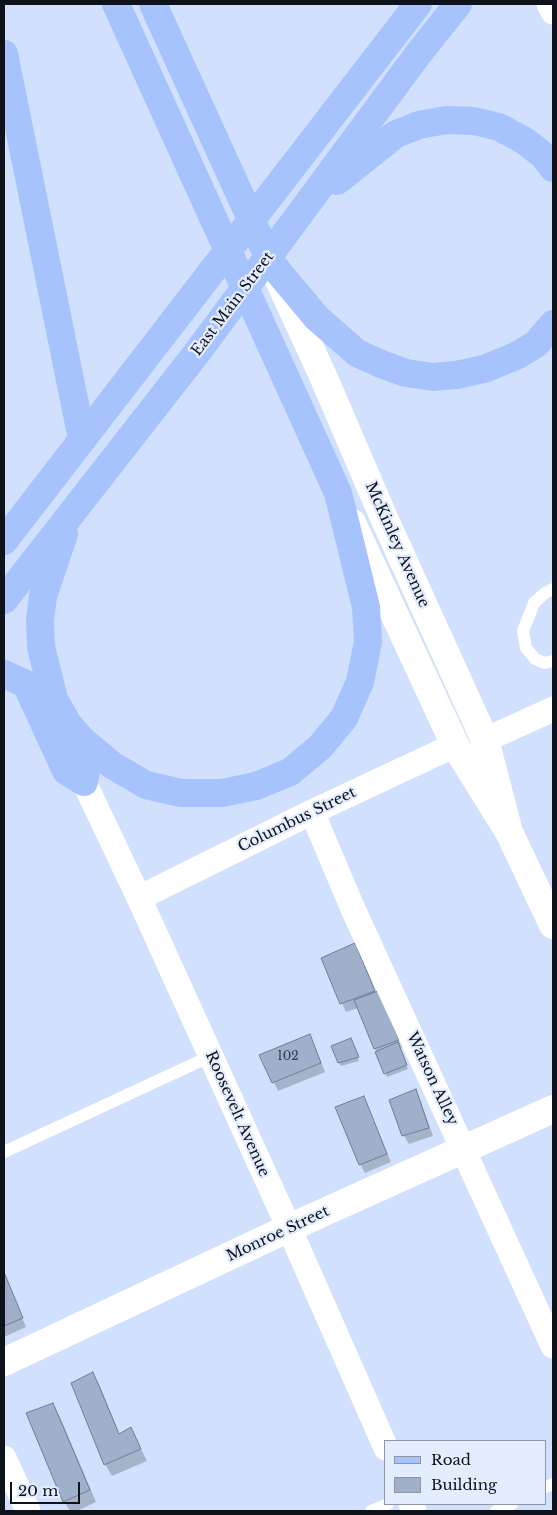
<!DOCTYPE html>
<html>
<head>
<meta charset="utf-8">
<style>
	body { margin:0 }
	#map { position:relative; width:557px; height:1515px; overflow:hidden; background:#d1e0fc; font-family:"Libre Baskerville",serif }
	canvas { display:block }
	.frame { position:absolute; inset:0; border:5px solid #0d121b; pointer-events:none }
	.legend { position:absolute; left:384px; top:1440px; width:162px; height:65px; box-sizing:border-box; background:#e4edfe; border:1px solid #8e95a3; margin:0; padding:6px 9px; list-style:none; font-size:15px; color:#0d121b }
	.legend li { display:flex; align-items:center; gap:10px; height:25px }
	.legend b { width:25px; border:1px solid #8e95a3 }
	.scale { position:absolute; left:10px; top:1482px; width:70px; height:22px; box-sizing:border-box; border:2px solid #0d121b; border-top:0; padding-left:6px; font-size:15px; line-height:18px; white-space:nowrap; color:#0d121b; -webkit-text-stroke:4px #e4edfe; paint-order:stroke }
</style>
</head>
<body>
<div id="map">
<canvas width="557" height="1515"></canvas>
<div class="frame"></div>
<ul class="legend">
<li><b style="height:6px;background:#a6c3fd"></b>Road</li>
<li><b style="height:14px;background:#a0afca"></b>Building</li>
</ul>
<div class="scale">20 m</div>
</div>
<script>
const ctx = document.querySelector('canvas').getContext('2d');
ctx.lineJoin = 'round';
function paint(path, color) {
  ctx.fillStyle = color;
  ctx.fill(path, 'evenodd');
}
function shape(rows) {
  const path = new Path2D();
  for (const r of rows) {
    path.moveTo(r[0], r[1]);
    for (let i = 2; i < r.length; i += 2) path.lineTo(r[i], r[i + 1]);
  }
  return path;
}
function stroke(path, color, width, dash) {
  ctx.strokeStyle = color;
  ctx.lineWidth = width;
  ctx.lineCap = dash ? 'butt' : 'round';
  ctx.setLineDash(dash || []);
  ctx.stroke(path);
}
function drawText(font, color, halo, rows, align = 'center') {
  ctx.font = font + ' "Libre Baskerville",serif';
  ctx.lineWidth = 4.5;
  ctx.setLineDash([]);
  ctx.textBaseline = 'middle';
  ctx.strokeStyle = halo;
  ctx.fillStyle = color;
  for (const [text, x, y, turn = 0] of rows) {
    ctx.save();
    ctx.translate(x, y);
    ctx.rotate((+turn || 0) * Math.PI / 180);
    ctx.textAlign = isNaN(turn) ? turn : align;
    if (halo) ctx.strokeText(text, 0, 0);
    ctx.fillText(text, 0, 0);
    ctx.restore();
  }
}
const shadow = shape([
	[355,945,376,993,383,1001,402,1048,400,1049,408,1069,387,1077,358,1008,346,1012,322,959],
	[309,1035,314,1044,325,1072,278,1091,261,1055],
	[352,1042,359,1061,341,1066,339,1062],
	[416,1091,420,1099,433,1136,409,1144,404,1136,390,1101],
	[363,1098,368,1106,391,1162,365,1173,360,1164],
	[4,1273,26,1327,4,1337],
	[93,1374,100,1386,120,1435,131,1429,147,1461,112,1476,105,1464],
	[53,1404,60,1417,96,1502,77,1511,70,1511,64,1501]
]);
const building = shape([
	[355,943,375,991,340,1004,321,958,355,943],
	[378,991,399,1040,374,1049,354,1000,378,991],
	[310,1034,321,1063,272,1083,259,1055,310,1034],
	[351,1038,359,1057,338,1063,331,1046,351,1038],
	[398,1042,407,1065,384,1074,375,1052,398,1042],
	[416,1089,429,1128,402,1136,389,1100,416,1089],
	[364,1096,387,1154,359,1165,335,1107,364,1096],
	[4,1272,23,1318,4,1326,4,1272],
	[93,1372,119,1434,131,1427,141,1449,104,1465,71,1383,93,1372],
	[53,1403,90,1490,63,1502,26,1413,53,1403]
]);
const service = shape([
	[553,589,545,593,534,603,523,631,526,648,535,659,545,663,553,661],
	[4,1152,211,1056],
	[546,1487,553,1484],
	[371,1511,388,1504],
	[496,1511,512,1504]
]);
const minor = shape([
	[549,4,553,12],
	[485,740,553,709],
	[84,782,139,898,289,1228,386,1448],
	[312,812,353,909,553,1346],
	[139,898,312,812,455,745],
	[4,1458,28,1511],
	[411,1504,414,1511]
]);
const tertiary = shape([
	[277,276,323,376,384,518,485,740,509,832],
	[352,523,455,745,509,832,553,925],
	[4,1362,289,1228,553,1109]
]);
const primary = shape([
	[153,4,271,263,317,318,357,353,381,364,406,373,433,377,456,375,484,369,516,356,536,344,553,324],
	[4,54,82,439],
	[337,181,396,134,419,125,446,120,474,121,499,127,525,141,544,156,553,168],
	[4,541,418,4],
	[4,600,199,350,419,53,458,4],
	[4,674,26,684,66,771,84,782,87,764,68,724,54,699,41,647,40,620,43,596,64,534],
	[68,724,82,740,112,765,146,785,181,793,222,793,256,786,290,772,320,747,344,718,360,682,368,642,366,607,338,493,116,4]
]);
const numberNames = [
	["102",288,1057]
];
const streetNames = [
	["East Main Street",233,304,-53],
	["McKinley Avenue",397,545,66],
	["Columbus Street",297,820,-26],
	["Watson Alley",432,1079,65],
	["Roosevelt Avenue",237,1114,66],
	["Monroe Street",278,1234,-25]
];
paint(shadow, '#0003');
paint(building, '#a0afca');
stroke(building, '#707e97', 1);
stroke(service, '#fff', 12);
stroke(minor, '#fff', 25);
stroke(tertiary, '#fff', 28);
stroke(primary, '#a6c3fd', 28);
drawText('12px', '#323947', null, numberNames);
drawText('15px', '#0d121b', '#e4edfe', streetNames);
</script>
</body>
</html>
